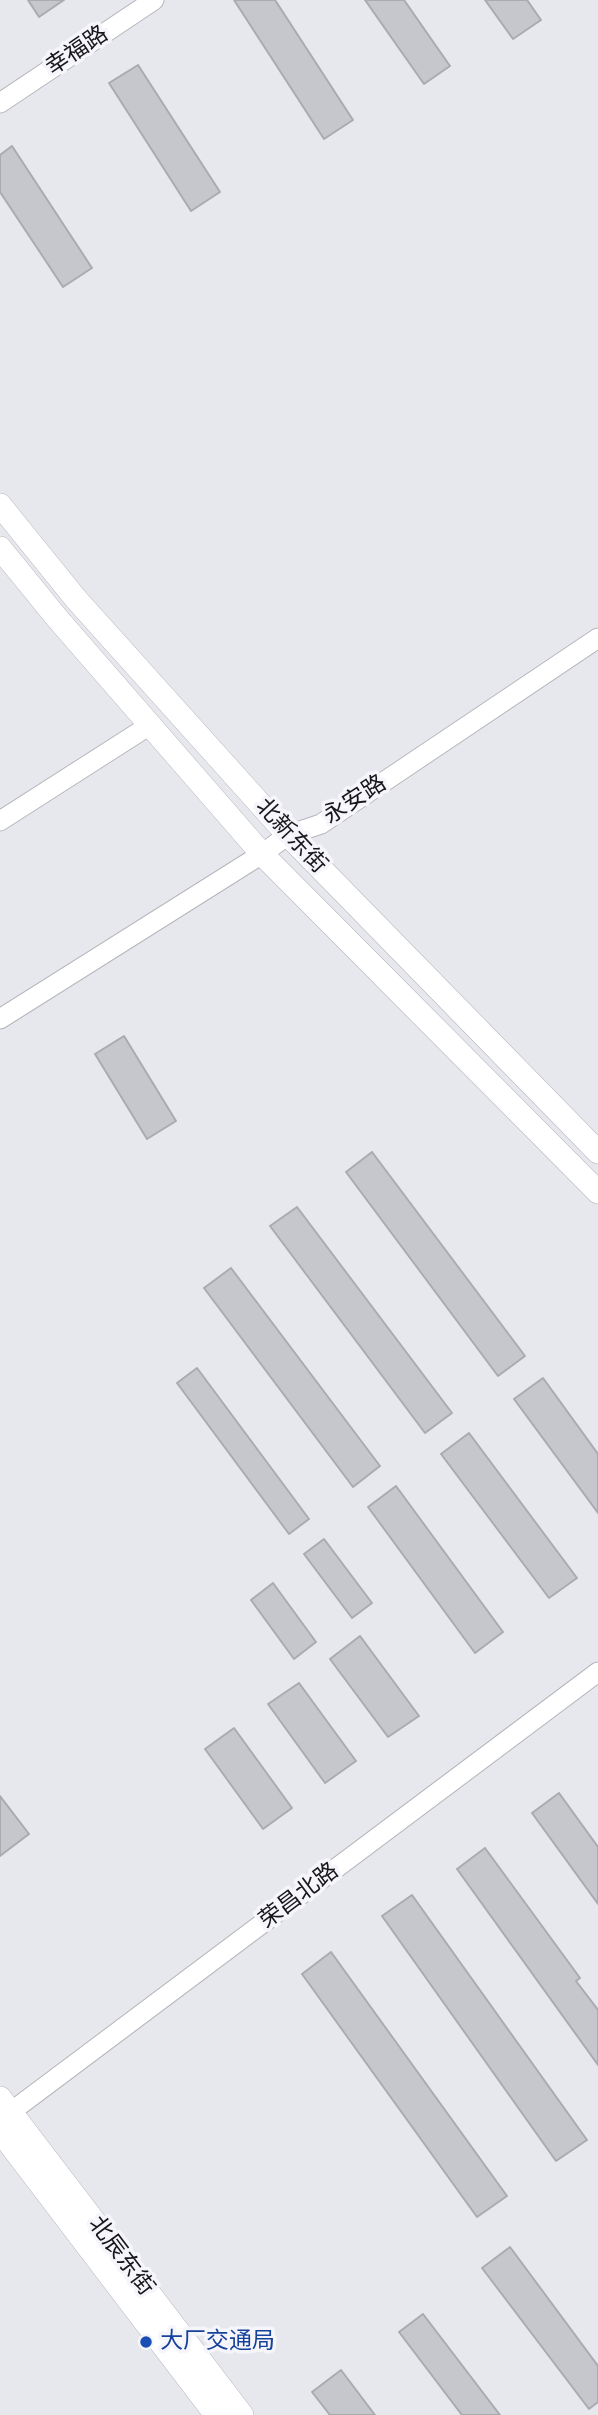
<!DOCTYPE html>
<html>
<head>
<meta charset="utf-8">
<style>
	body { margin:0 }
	canvas { display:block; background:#e7e8ee }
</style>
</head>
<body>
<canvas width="598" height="2415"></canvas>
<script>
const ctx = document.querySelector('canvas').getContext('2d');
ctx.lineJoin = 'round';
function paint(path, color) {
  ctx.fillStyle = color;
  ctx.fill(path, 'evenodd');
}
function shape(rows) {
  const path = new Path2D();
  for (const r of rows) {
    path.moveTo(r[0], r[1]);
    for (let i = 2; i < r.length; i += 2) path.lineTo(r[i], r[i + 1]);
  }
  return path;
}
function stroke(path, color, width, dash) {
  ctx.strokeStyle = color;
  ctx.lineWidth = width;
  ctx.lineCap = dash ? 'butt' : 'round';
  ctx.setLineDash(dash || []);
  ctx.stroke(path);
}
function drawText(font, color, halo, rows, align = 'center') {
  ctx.font = font + ' "Fira Sans Condensed","Noto Sans SC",sans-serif';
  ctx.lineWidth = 7;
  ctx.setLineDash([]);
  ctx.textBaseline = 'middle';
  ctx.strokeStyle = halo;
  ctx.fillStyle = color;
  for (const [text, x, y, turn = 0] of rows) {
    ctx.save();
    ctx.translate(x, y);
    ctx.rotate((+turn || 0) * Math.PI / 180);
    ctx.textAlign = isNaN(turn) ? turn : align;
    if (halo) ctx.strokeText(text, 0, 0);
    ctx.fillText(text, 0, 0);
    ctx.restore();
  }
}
const building = shape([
	[28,0,64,0,39,17,28,0],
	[234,0,275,0,353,120,324,139,234,0],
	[365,0,404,0,450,66,424,84,365,0],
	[485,0,527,0,541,20,513,39,485,0],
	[138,65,220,192,191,211,109,83,138,65],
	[12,146,92,268,63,287,0,192,0,155,12,146],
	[124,1036,176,1121,147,1139,95,1054,124,1036],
	[372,1152,525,1356,498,1376,346,1172,372,1152],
	[297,1207,452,1413,425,1433,270,1226,297,1207],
	[231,1268,380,1466,353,1487,204,1288,231,1268],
	[197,1368,309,1519,289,1534,177,1383,197,1368],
	[543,1378,598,1454,598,1513,514,1399,543,1378],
	[469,1433,577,1578,549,1598,441,1454,469,1433],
	[396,1486,503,1632,475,1653,368,1507,396,1486],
	[324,1539,372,1603,352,1618,304,1554,324,1539],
	[273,1583,316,1642,294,1659,251,1600,273,1583],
	[360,1636,419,1716,388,1737,330,1659,360,1636],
	[299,1683,356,1761,325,1783,268,1704,299,1683],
	[234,1728,292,1808,263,1829,205,1749,234,1728],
	[559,1793,598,1847,598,1904,532,1813,559,1793],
	[0,1796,29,1834,0,1856,0,1796],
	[485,1848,580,1978,576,1981,598,2010,598,2065,457,1869,485,1848],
	[412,1895,587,2140,556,2161,382,1916,412,1895],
	[331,1952,507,2196,477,2217,302,1974,331,1952],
	[510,2247,598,2366,598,2402,589,2409,482,2268,510,2247],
	[423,2314,500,2415,462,2415,399,2332,423,2314],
	[341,2370,375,2415,330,2415,312,2392,341,2370]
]);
const minor = shape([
	[0,103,154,0],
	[0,821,150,725],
	[0,1019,262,854,288,835,321,824,598,638],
	[0,2120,598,1672]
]);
const major = shape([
	[0,505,76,599,288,835,598,1152],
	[0,548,57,618,262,854,598,1192],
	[0,2098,242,2415],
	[0,2131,216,2415]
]);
const markers = [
	[146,2342,7,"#1a4fb4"]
];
const streetNames = [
	["幸福路",77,51,-34],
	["永安路",355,800,-33],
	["北新东街",291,836,47],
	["荣昌北路",299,1896,-37],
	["北辰东街",121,2256,53]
];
const transitNames = [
	["大厂交通局",160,2342]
];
paint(building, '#c6c6cd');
stroke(building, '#aaabb0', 2);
stroke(minor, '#b6b6bc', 21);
stroke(major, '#b6b6bc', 24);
stroke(minor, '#fff', 19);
stroke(major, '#fff', 23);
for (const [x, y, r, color] of markers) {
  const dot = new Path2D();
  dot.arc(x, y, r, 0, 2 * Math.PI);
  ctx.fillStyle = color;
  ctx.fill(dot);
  stroke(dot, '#f5f5fb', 2.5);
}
drawText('23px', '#171719', '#f5f5fb', streetNames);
drawText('23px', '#164399', '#f5f5fb', transitNames, 'left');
</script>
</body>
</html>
